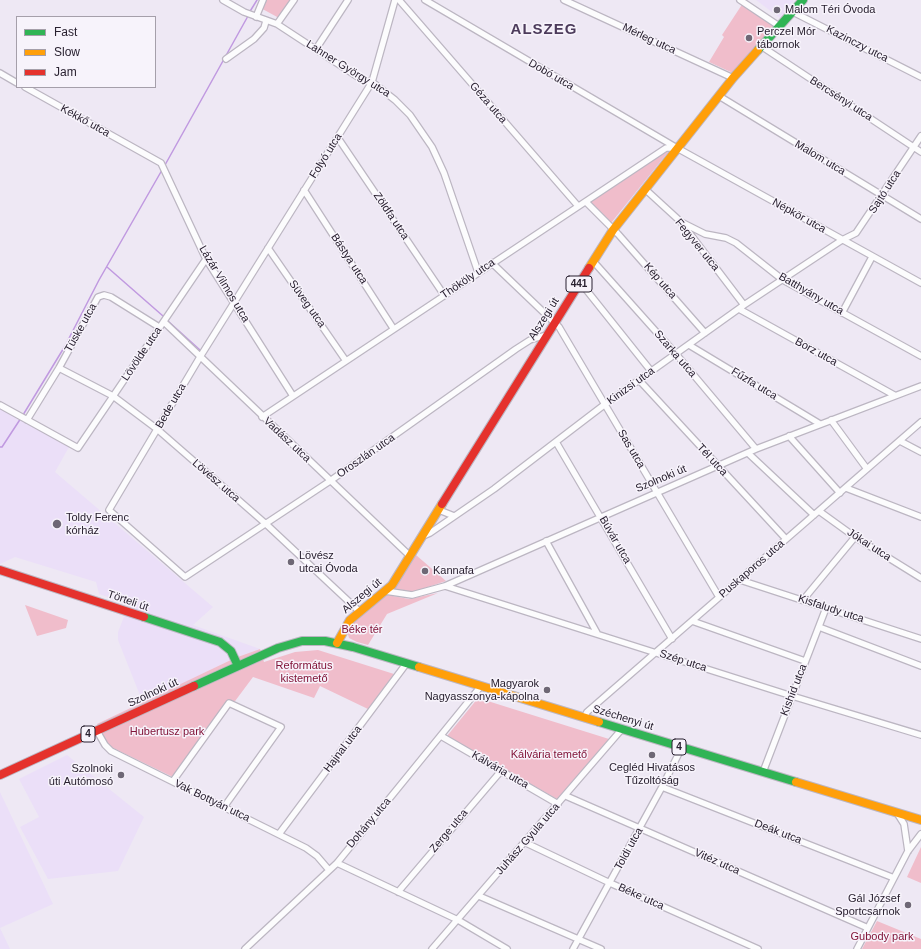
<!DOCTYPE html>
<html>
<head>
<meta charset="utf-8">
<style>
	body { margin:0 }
	#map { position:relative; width:921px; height:949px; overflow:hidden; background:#eee8f4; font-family:Helvetica,sans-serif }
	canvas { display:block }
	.legend { position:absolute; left:16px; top:16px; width:140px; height:72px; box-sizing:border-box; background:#f7f3fb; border:1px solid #a59faa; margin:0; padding:5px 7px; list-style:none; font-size:12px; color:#292130 }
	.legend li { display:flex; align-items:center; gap:8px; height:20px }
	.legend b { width:20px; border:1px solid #a59faa }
</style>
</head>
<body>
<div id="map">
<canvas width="921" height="949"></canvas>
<ul class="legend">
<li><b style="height:5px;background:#30b455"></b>Fast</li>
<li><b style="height:5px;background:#ff9f0a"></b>Slow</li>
<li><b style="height:5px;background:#e5322d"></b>Jam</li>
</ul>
</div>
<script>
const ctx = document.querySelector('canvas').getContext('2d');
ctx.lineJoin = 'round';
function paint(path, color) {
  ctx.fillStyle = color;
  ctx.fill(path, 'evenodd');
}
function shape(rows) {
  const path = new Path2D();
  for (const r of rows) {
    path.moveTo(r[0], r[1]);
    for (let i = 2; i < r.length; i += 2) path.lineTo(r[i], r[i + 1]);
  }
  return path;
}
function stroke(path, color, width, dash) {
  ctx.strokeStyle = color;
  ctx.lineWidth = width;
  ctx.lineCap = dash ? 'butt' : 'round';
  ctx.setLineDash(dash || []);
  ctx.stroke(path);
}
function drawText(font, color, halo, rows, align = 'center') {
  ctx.font = font + ' Helvetica,sans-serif';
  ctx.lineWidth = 3;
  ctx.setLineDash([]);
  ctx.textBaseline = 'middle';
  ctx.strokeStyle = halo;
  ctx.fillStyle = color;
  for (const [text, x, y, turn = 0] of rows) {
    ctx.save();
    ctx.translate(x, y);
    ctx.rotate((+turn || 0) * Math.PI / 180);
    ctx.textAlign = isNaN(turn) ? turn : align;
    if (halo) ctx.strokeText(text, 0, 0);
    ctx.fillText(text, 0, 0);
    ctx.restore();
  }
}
const built = shape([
	[756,0,793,0,794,1,780,18],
	[0,409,69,447,55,472,213,607,193,625,260,649,235,658,143,703,118,640,118,632,129,604,99,594,96,582,15,557,0,564],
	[67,755,144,817,118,871,48,879,20,827,39,817,19,779],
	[0,792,53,904,0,928,10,949,0,949]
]);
const green = shape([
	[260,0,290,0,279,18,257,6],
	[743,3,775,25,735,74,709,62,724,37,722,35],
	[669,151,611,223,590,202,664,152],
	[416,555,446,581,413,592,395,590,394,586],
	[438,593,387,614,368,645,357,642,349,638,347,631,351,622,387,595,409,599],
	[25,605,68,620,66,628,37,636],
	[260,649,264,662,295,652,318,650,394,674,368,709,320,686,314,698,253,677,177,779,109,746,104,739,97,724,235,658],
	[478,698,609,739,557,799,447,736],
	[921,847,921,883,907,877],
	[877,921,921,939,921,949,862,949]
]);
const stream = shape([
	[249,13,257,0],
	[165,165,248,16],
	[107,267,163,316],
	[169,322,200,350],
	[23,415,65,346,99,280,162,170],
	[0,447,2,447,21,418]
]);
const street = shape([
	[223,0,244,12,277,24,364,81,372,82,395,100,410,115,432,147,444,173,478,272],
	[395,0,372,82,200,357,109,510,185,577,330,481,516,349,530,340,546,335],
	[399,0,578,206],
	[425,0,677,148,921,283],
	[564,0,733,78],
	[740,0,779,26],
	[793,12,921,77],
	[256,17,263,0],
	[277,24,294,0],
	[761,46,921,152],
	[316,49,348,0],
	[226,59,254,39,264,28,266,21],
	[0,73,17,83],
	[25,87,161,163,206,259,293,396],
	[719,96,921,219],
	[338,138,444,295],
	[645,189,681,222,744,305],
	[304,190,393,328],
	[586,202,618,234,705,333],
	[681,222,705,234,726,238,736,243,783,280,921,356],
	[268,248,346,361],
	[593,261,676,354,756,449],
	[492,263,559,327,719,597],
	[580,282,651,371],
	[739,309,894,395],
	[842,313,872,257],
	[164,322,410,556],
	[689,345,820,424],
	[59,368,113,396,157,429,266,524,360,612],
	[639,380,786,539],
	[0,405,78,448,206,259],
	[262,417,666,148,677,148],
	[27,420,59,368,98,297,104,295,111,297,159,327],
	[831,420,867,469],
	[789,436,840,493],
	[900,441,921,452],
	[556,442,672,639],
	[748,453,814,515],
	[846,488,921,517],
	[439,510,454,516],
	[819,511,855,537,921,578],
	[423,536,430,533,494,489,604,405,744,305,842,240,856,233,921,136],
	[546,541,597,633],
	[740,580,921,639],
	[445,586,792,696,921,735],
	[385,591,412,595,445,586,756,449,921,386],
	[803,600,855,537],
	[692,621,805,661],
	[819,627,921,666],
	[584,718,587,712,921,422],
	[97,731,105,745,111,751,306,848,317,856,329,870],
	[441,736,558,804],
	[763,772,826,608],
	[173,781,229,703,281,727,224,807],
	[662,787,894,878],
	[566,796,868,928],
	[897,813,904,824,908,851],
	[279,834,406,664],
	[524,842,610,883,758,949],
	[337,863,458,920,507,949],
	[398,892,501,771],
	[479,896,601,949],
	[245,949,337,863,481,686],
	[432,949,622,729],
	[573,949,662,787,682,747],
	[857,949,908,851,921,834]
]);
const fast = shape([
	[758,50,803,0],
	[144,617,220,642,231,651,238,666],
	[194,686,278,648,302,641,325,641,353,647,419,667],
	[599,722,796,782]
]);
const slow = shape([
	[589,268,613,230,733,78,758,50],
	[337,643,350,620,392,585,442,504],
	[419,667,599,722],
	[796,782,921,820]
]);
const jam = shape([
	[442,504,589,268],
	[0,570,144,617],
	[0,775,194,686]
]);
const markers = [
	[777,10,4,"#6e6775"],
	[749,38,4,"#6e6775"],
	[57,524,5,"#6e6775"],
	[291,562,4,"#6e6775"],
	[425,571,4,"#6e6775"],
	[547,690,4,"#6e6775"],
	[652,755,4,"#6e6775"],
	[121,775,4,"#6e6775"],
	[908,905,4,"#6e6775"]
];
const shields = [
	[579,284,26],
	[88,734,14],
	[679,747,14]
];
const shieldNames = [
	["441",579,284],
	["4",88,734],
	["4",679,747]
];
const poiNames = [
	["Malom Téri Óvoda",785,10],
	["Perczel Mór",757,32],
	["tábornok",757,45],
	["Toldy Ferenc",66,518],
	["kórház",66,531],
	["Lövész",299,556],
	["utcai Óvoda",299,569],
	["Kannafa",433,571],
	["Magyarok",539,684,"right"],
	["Nagyasszonya-kápolna",539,697,"right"],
	["Cegléd Hivatásos",652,768,"center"],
	["Tűzoltóság",652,781,"center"],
	["Szolnoki",113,769,"right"],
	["úti Autómosó",113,782,"right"],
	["Gál József",900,899,"right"],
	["Sportcsarnok",900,912,"right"]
];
const streetNames = [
	["Mérleg utca",649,39,25],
	["Kazinczy utca",857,44,27],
	["Lahner György utca",348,69,32],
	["Dobó utca",551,75,30],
	["Bercsényi utca",841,99,33],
	["Géza utca",488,103,49],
	["Kékkő utca",85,121,29],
	["Folyó utca",326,156,-58],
	["Malom utca",820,158,31],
	["Sajtó utca",885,192,-57],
	["Zöldfa utca",391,216,56],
	["Népkör utca",799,216,29],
	["Fegyver utca",697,245,51],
	["Bástya utca",349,259,57],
	["Thököly utca",468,279,-34],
	["Kép utca",660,281,49],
	["Lázár Vilmos utca",224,284,59],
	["Batthyány utca",811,294,30],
	["Süveg utca",307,304,55],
	["Alszegi út",544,319,-58],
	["Tüske utca",81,328,-61],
	["Borz utca",816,352,29],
	["Lövölde utca",142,354,-56],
	["Szarka utca",675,354,49],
	["Fűzfa utca",754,384,31],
	["Kinizsi utca",631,386,-36],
	["Bede utca",171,406,-60],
	["Vadász utca",287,440,43],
	["Sas utca",631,449,59],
	["Oroszlán utca",366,456,-35],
	["Tél utca",712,460,47],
	["Szolnoki út",661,479,-23],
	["Lövész utca",216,481,41],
	["Búvár utca",615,540,60],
	["Jókai utca",869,545,33],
	["Puskaporos utca",752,569,-41],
	["Alszegi út",362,596,-40],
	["Törteli út",128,601,19],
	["Kisfaludy utca",831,609,18],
	["Szép utca",683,661,18],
	["Kishíd utca",794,690,-69],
	["Szolnoki út",153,693,-25],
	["Széchenyi út",623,718,17],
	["Hajnal utca",343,749,-53],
	["Kálvária utca",500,770,30],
	["Vak Bottyán utca",212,801,26],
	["Dohány utca",369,823,-50],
	["Zerge utca",449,831,-50],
	["Deák utca",778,832,21],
	["Juhász Gyula utca",528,839,-49],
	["Toldi utca",629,849,-61],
	["Vitéz utca",717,862,24],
	["Béke utca",641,897,24]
];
const parkNames = [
	["Béke tér",362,630],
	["Református",304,666],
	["kistemető",304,679],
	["Hubertusz park",167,732],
	["Kálvária temető",549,755],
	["Gubody park",882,937]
];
const districtNames = [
	["ALSZEG",544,30]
];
paint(built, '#ebdff8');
paint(green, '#f0bdcb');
stroke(stream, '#c099e0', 1.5);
stroke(street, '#bcb6c2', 8);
stroke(fast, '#bcb6c2', 10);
stroke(slow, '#bcb6c2', 10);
stroke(jam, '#bcb6c2', 10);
stroke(street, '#fcfcfd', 5.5);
stroke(fast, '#30b455', 8);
stroke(slow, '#ff9f0a', 8);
stroke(jam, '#e5322d', 8);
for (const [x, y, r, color] of markers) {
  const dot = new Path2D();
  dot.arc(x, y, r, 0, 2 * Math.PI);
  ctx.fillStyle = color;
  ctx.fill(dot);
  stroke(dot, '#f7f3fb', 1.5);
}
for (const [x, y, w] of shields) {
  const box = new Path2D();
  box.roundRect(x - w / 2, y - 8, w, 16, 3);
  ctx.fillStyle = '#f7f3fb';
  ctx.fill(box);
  stroke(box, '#292130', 1);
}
drawText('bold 10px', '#292130', null, shieldNames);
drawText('11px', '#292130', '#f7f3fb', poiNames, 'left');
drawText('11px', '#292130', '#f7f3fb', streetNames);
drawText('11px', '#821539', '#f7f3fb', parkNames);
ctx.letterSpacing = '1px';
drawText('bold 15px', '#4c3b5b', '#f7f3fb', districtNames);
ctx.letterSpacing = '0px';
</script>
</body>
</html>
